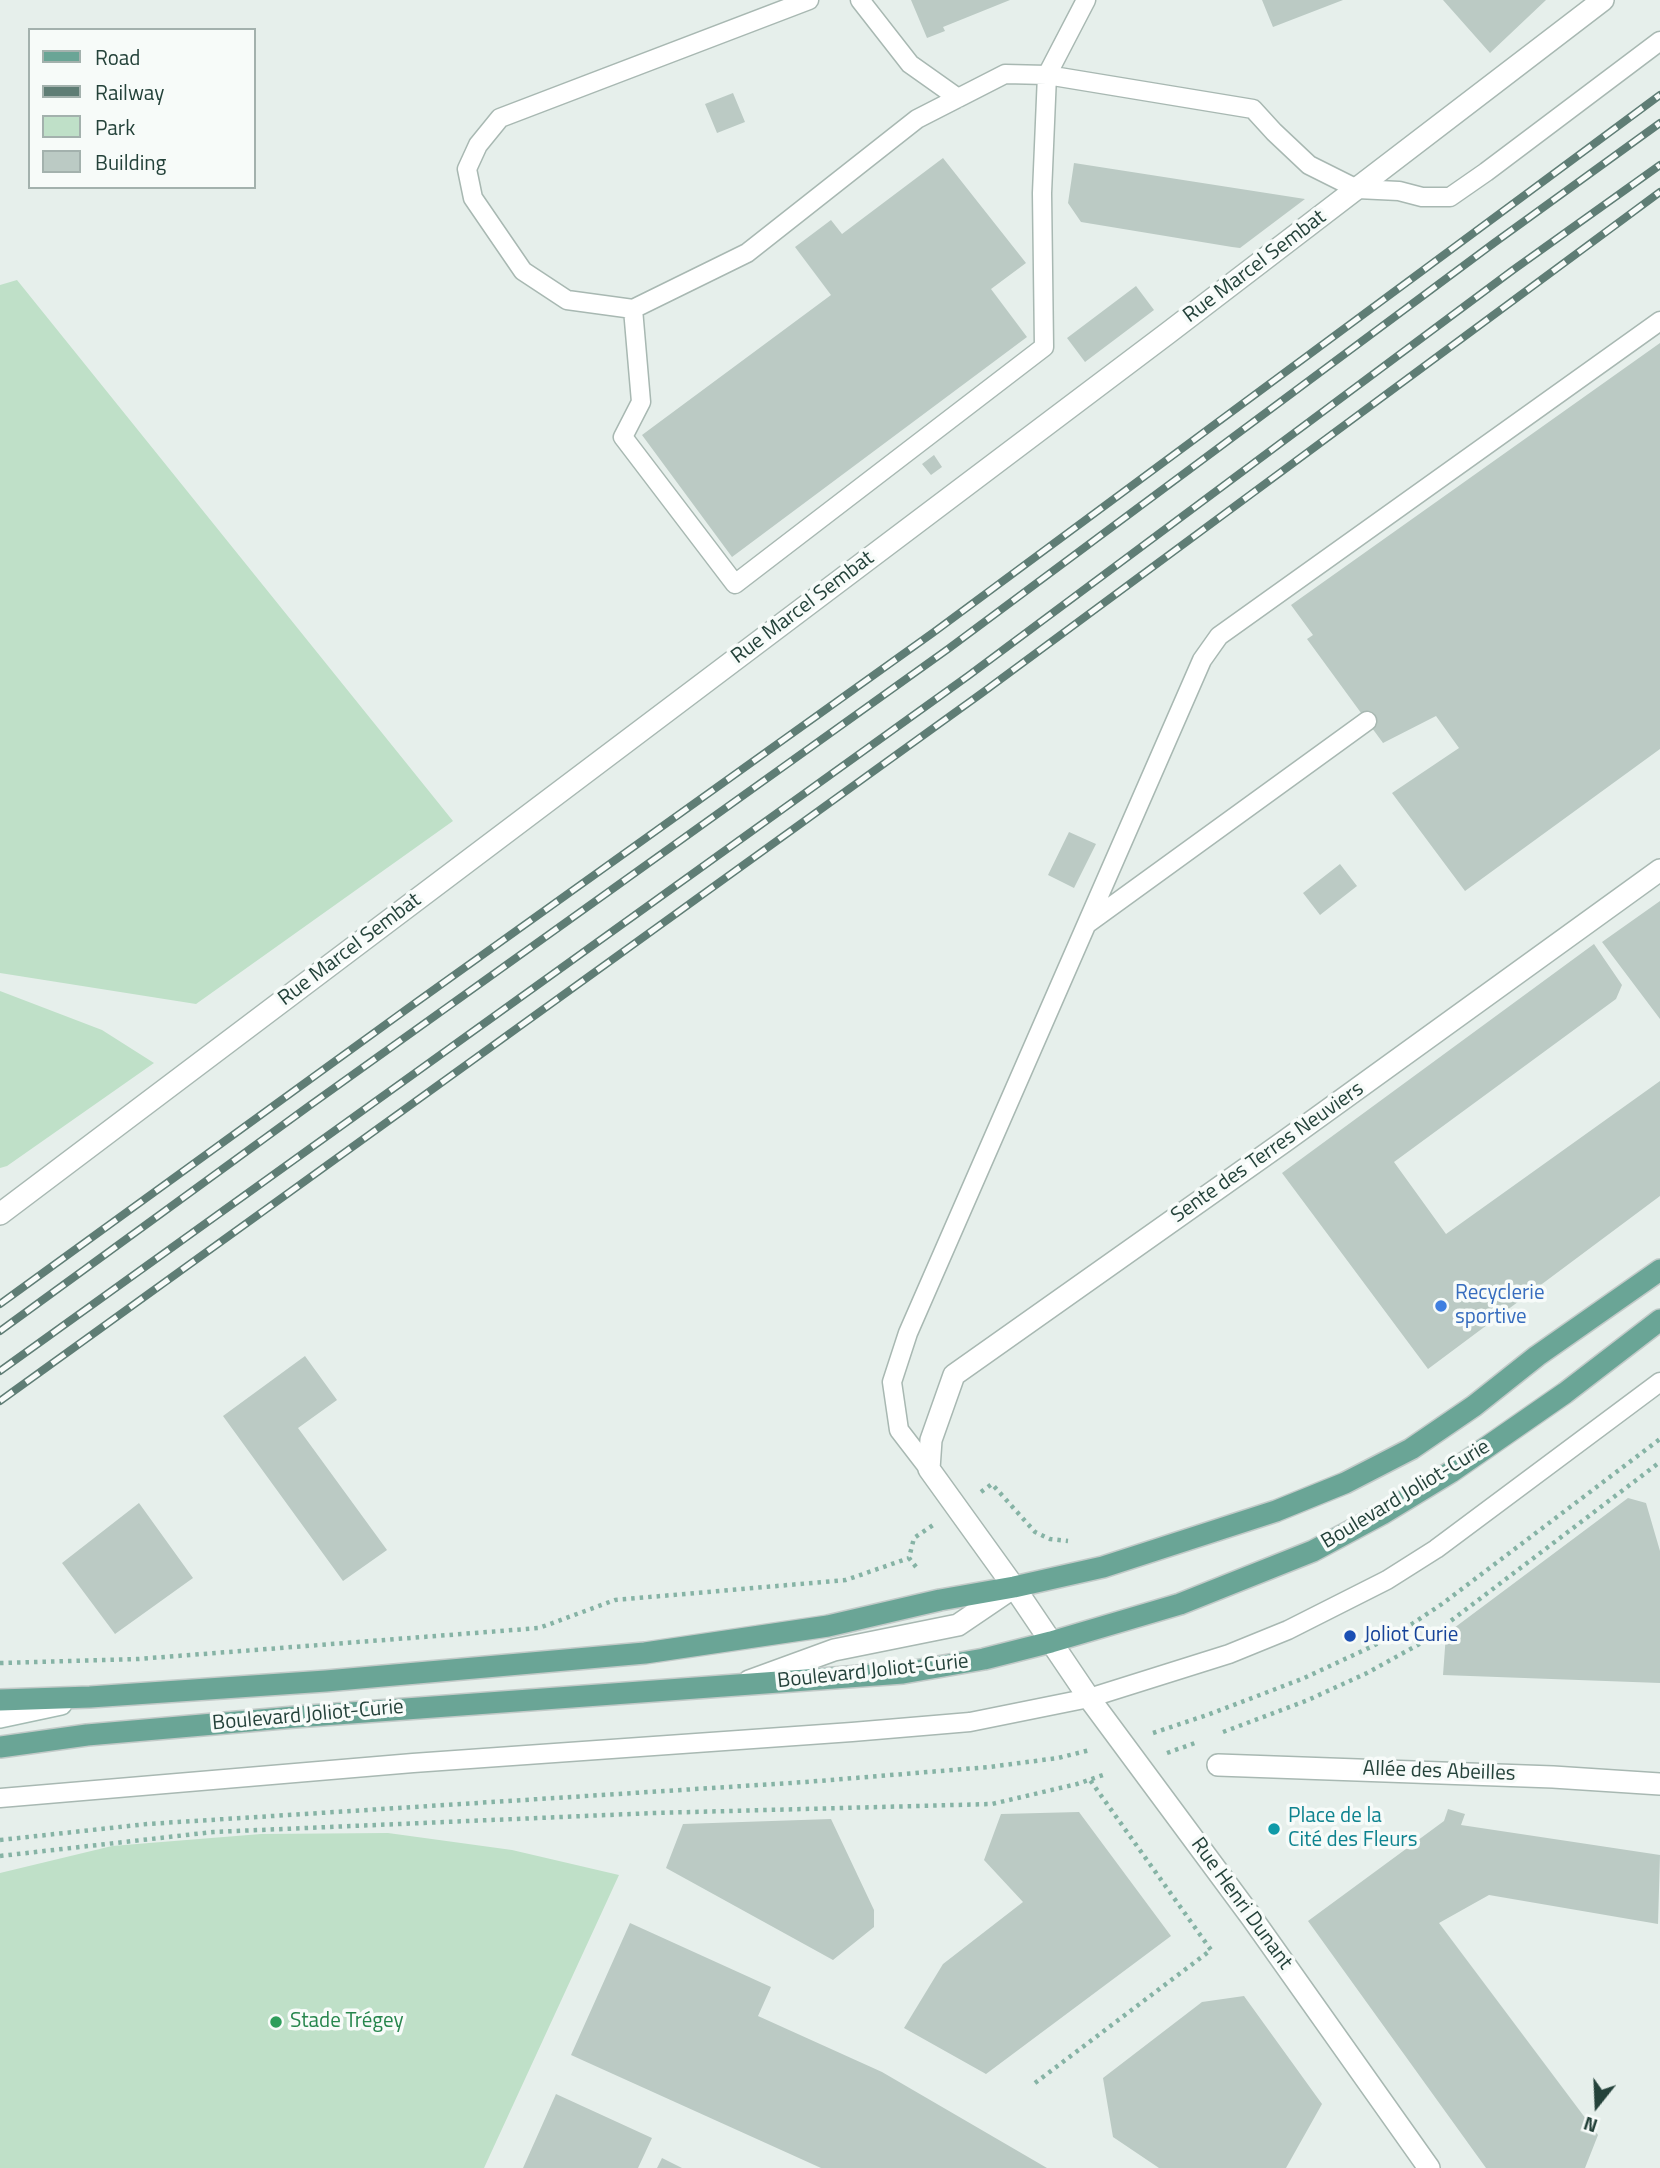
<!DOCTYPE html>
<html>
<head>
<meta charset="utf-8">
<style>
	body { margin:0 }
	#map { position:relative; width:1660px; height:2168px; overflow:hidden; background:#e6efeb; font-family:"Titillium Web",sans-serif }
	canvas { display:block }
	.legend { position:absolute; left:28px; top:28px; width:228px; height:161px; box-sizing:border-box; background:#f7fbf9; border:2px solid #a3b1ad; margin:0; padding:9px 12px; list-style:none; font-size:21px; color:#24423a }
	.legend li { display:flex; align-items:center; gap:14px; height:35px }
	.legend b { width:35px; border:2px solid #a3b1ad }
	.north { position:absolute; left:1562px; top:2070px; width:70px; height:70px; -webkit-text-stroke:5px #f7fbf9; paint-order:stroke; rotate:198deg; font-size:19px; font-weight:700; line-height:28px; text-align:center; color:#24423a }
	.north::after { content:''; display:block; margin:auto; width:24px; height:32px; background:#24423a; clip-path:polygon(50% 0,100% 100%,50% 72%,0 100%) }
</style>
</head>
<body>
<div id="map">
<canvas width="1660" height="2168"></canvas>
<ul class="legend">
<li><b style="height:9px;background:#6aa596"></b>Road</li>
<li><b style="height:9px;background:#5f7d75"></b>Railway</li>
<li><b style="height:19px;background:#bfe0c8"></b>Park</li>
<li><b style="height:19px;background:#bbcac4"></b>Building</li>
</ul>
<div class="north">N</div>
</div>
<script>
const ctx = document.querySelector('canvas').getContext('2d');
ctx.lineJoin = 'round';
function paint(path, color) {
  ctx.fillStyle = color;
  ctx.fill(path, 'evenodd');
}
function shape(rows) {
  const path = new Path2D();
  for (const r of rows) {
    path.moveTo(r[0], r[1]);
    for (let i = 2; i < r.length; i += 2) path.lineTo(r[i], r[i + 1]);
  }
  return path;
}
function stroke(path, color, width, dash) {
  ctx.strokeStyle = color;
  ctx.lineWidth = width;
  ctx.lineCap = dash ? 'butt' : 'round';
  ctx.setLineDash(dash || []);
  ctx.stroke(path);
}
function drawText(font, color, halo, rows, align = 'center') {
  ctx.font = font + ' "Titillium Web",sans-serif';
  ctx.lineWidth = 7;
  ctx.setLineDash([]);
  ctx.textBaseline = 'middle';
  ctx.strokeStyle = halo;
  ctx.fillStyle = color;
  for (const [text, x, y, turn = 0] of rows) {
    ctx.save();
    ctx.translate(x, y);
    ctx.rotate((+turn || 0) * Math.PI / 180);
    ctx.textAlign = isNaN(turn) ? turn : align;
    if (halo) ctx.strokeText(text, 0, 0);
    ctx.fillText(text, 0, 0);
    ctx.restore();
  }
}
const green = shape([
	[17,280,453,821,196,1004,0,973,0,285],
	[0,991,102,1030,154,1063,7,1166,0,1168],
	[388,1833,512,1850,619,1875,484,2168,0,2168,0,1873,112,1846,261,1834]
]);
const building = shape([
	[911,0,1010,0,943,27,945,31,927,38],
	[1262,0,1343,0,1273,27],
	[1443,0,1546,0,1490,53],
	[733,93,745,122,717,133,705,104],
	[943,158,1026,263,991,289,1027,337,732,557,642,435,831,295,795,247,831,220,842,234],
	[1074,163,1305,199,1240,248,1232,247,1081,222,1068,203],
	[1136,286,1154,310,1085,362,1067,338],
	[1660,343,1660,749,1465,891,1392,793,1459,748,1436,716,1383,743,1307,639,1313,635,1291,605],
	[934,455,942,467,931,475,922,464],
	[1069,832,1096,844,1074,888,1048,875],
	[1340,864,1357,886,1320,915,1303,893],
	[1660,901,1660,1019,1602,942],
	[1594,944,1622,985,1616,999,1394,1162,1446,1234,1660,1081,1660,1196,1428,1369,1282,1173],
	[305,1356,337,1400,298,1428,387,1550,343,1581,223,1416],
	[1628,1498,1646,1503,1660,1551,1660,1683,1443,1675,1446,1634],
	[139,1503,193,1578,115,1634,62,1563],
	[1448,1809,1465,1814,1461,1825,1660,1855,1658,1924,1489,1895,1439,1923,1598,2135,1585,2168,1486,2168,1308,1921,1444,1821],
	[1079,1812,1171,1936,986,2074,904,2028,943,1964,1023,1902,984,1860,1001,1814],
	[831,1819,874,1910,874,1927,833,1960,666,1868,683,1824],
	[630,1923,771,1987,758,2016,882,2072,1047,2168,821,2168,571,2055],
	[1244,1996,1322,2104,1286,2168,1159,2168,1113,2137,1103,2078,1202,2002],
	[556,2094,652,2138,638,2168,523,2168],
	[662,2158,682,2168,657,2168]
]);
const path = shape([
	[981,1492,992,1484,1035,1532,1050,1539,1068,1541],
	[916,1567,909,1558,914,1538,933,1525],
	[0,1663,138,1659,539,1628,615,1600,846,1580,909,1558],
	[1223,1732,1308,1700,1367,1673,1423,1642,1660,1462],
	[1153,1733,1207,1715,1302,1679,1373,1646,1412,1624,1442,1604,1660,1439],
	[1167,1753,1195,1743],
	[0,1840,147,1824,806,1782,989,1767,1058,1758,1090,1750],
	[0,1856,213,1832,654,1813,992,1804,1077,1784,1106,1774],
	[1035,2083,1211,1950,1090,1780]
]);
const service = shape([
	[809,0,500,118,478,145,467,169,473,198,523,271,567,300,633,309,747,253,917,119,1005,74,1047,75,1253,109,1274,132,1309,165,1357,189,1399,191,1422,197,1450,197,1486,172,1660,41],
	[860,0,910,64,958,98],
	[633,309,641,402,623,437,735,584,1044,347,1042,193,1047,75,1086,0],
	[1087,924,1367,721],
	[929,1469,899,1430,892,1382,908,1333,1202,660,1219,636,1660,321],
	[0,1798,413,1763,852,1732,970,1722,1089,1698,1229,1654,1288,1630,1387,1580,1436,1549,1660,1382]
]);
const pedestrian = shape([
	[1218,1765,1553,1777,1660,1784]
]);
const minor = shape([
	[749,1681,834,1650,958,1625,1014,1587],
	[1429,2168,1252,1918,1089,1698,1014,1587,929,1469,931,1440,954,1375,1285,1141,1660,870]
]);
const tertiary = shape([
	[0,1214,1168,333,1603,0]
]);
const secondary = shape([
	[0,1717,61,1704]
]);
const primary = shape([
	[0,1700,90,1697,326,1681,645,1653,828,1626,940,1600,1014,1587,1103,1567,1276,1511,1345,1483,1411,1449,1474,1406,1537,1356,1660,1270],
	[0,1747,87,1735,295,1717,903,1673,984,1659,1051,1642,1180,1604,1313,1551,1382,1514,1451,1472,1565,1393,1660,1320]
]);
const rail = shape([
	[0,1304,418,1001,934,632,1660,95],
	[0,1331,309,1106,948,649,1494,243,1660,123],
	[0,1371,968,676,1513,270,1660,165],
	[0,1401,982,693,1660,192]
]);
const markers = [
	[1441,1306,7,"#3f7fe0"],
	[1350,1636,7,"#1a4fb4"],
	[1274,1829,7,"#0f9aa8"],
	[276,2022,7,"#2e9e5b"]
];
const streetNames = [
	["Rue Marcel Sembat",1255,267,-37],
	["Rue Marcel Sembat",803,608,-37],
	["Rue Marcel Sembat",350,950,-37],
	["Sente des Terres Neuviers",1268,1153,-35],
	["Boulevard Joliot-Curie",1406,1495,-31],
	["Boulevard Joliot-Curie",873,1672,-6],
	["Boulevard Joliot-Curie",308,1716,-5],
	["Allée des Abeilles",1439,1772,2],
	["Rue Henri Dunant",1241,1904,54]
];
const shopNames = [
	["Recyclerie",1455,1294],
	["sportive",1455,1318]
];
const transitNames = [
	["Joliot Curie",1364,1636]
];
const cultureNames = [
	["Place de la",1288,1817],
	["Cité des Fleurs",1288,1841]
];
const leisureNames = [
	["Stade Trégey",290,2022]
];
paint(green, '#bfe0c8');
paint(building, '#bbcac4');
stroke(service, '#a8b8b2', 21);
stroke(pedestrian, '#a8b8b2', 24);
stroke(minor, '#a8b8b2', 24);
stroke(tertiary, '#a8b8b2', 24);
stroke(secondary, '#a4bbb3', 24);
stroke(primary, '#c2cac8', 24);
stroke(path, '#86b3a5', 4.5, [3.5, 5]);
stroke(service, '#fff', 18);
stroke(pedestrian, '#fff', 21);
stroke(minor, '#fff', 21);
stroke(tertiary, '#fff', 21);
stroke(secondary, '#fff', 21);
stroke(primary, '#6aa596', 21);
stroke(rail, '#5f7d75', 8);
stroke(rail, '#f7fbf9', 5, [16]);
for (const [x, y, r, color] of markers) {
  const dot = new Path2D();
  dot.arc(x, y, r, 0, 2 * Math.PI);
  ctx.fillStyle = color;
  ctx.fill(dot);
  stroke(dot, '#f7fbf9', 2.5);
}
drawText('21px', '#24423a', '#f7fbf9', streetNames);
drawText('21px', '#366cbe', '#f7fbf9', shopNames, 'left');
drawText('21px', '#164399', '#f7fbf9', transitNames, 'left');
drawText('21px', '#0d838f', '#f7fbf9', cultureNames, 'left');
drawText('21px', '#27864d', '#f7fbf9', leisureNames, 'left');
</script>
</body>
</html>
